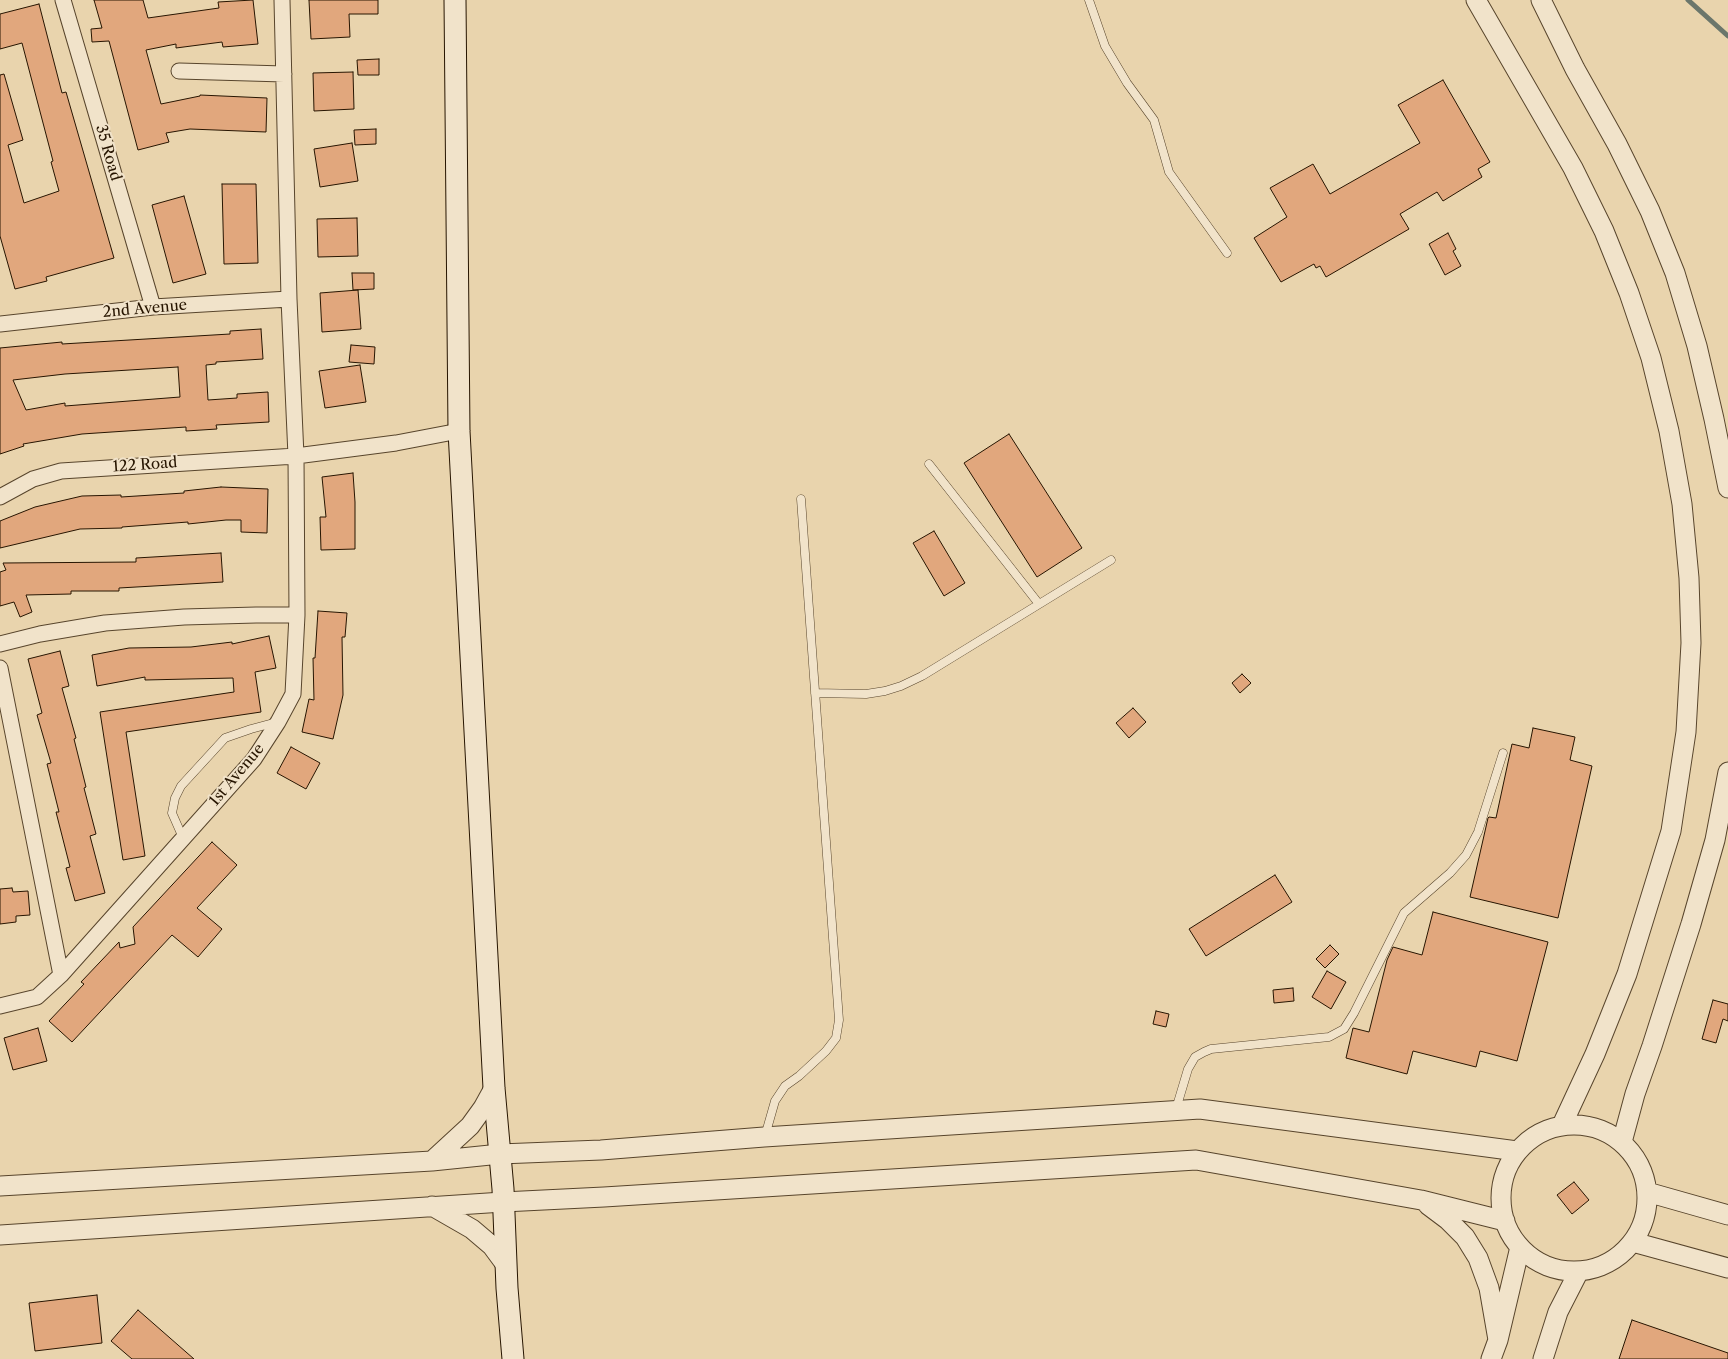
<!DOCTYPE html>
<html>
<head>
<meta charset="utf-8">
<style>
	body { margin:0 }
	canvas { display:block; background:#e9d4ad }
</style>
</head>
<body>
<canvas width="1728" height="1359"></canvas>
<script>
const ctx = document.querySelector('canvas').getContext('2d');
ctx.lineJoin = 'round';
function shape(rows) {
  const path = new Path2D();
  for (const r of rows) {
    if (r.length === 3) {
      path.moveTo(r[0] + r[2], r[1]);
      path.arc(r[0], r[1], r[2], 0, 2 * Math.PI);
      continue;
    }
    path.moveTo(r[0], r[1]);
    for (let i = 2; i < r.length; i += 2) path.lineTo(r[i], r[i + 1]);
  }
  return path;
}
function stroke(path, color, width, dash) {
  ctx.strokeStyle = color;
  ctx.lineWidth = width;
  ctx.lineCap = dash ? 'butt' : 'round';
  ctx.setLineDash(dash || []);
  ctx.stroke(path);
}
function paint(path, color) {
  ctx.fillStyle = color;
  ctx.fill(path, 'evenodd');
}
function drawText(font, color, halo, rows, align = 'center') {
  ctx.font = font + ' "Libre Caslon Text",serif';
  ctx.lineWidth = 4;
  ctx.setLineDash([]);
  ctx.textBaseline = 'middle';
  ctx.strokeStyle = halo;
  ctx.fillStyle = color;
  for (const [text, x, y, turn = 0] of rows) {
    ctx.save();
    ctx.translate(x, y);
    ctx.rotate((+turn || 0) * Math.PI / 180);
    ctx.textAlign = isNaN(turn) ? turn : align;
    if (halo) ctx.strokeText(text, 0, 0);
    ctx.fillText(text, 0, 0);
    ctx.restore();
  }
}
const stream = shape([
	[1688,0,1728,36]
]);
const building = shape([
	[94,0,143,0,148,18,219,8,218,2,253,0,258,44,223,47,222,42,176,48,176,44,146,50,161,104,200,96,200,95,267,98,266,132,190,129,166,133,169,142,138,150,109,41,92,42,91,29,102,28,94,0],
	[309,0,378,0,378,14,349,14,350,37,311,39,309,0],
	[39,4,62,93,66,92,114,258,46,277,47,281,15,289,0,236,0,75,4,74,23,140,8,145,24,203,59,191,51,162,53,161,22,43,0,49,0,14,39,4],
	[379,59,379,75,358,75,357,60,379,59],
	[353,72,354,109,314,111,313,73,353,72],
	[1443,80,1490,162,1478,169,1482,177,1443,201,1437,192,1400,214,1409,229,1326,277,1320,266,1316,268,1314,264,1281,282,1254,238,1287,217,1270,188,1313,164,1330,194,1420,143,1398,105,1443,80],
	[376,129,376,144,355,145,354,130,376,129],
	[352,143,358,181,320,187,314,149,352,143],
	[222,184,256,184,258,263,224,264,222,184],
	[184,196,206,274,173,283,152,205,184,196],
	[357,218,358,256,318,257,317,219,357,218],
	[1448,233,1456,249,1453,251,1461,266,1445,275,1429,244,1448,233],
	[352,273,374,273,374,289,353,290,352,273],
	[358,290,361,329,322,332,320,293,358,290],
	[261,329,263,359,216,362,216,364,206,365,208,400,237,398,237,394,268,392,269,422,216,425,217,429,186,431,186,427,82,434,23,444,24,446,0,454,0,348,62,342,62,344,230,334,230,331,261,329],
	[178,367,180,397,65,406,65,403,26,410,13,380,65,374,178,367],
	[351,345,375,347,374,364,349,362,351,345],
	[360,365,366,402,325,408,319,371,360,365],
	[1009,434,1082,548,1037,577,964,463,1009,434],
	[353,473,355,502,355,549,321,550,320,517,326,517,322,477,353,473],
	[221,487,268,489,267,533,241,532,241,520,226,520,188,524,188,522,122,527,122,528,80,529,0,548,0,521,35,507,82,496,121,495,121,497,184,493,184,491,221,487],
	[934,531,965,583,944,596,913,543,934,531],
	[221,553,223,582,119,588,119,591,71,591,71,594,26,595,32,612,20,617,14,602,0,606,0,572,6,570,3,563,136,562,136,558,221,553],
	[318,611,347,613,345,637,342,637,343,695,333,739,302,732,309,699,314,700,313,658,315,658,318,611],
	[269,636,276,668,255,672,261,712,126,732,145,856,123,860,100,712,234,692,233,678,145,680,145,677,97,686,92,655,129,648,191,647,232,642,232,644,269,636],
	[60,651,69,686,62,688,76,738,74,739,86,787,84,788,96,834,90,836,105,893,75,901,66,868,70,867,56,812,59,812,47,764,51,763,37,715,42,713,28,659,60,651],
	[1242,674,1251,683,1240,693,1232,683,1242,674],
	[1133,708,1146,722,1129,738,1116,723,1133,708],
	[1533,728,1575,737,1570,760,1592,766,1558,918,1470,897,1488,818,1489,817,1496,818,1512,744,1529,748,1533,728],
	[291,747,320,763,306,789,277,773,291,747],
	[212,842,237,865,197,908,222,929,198,957,172,935,72,1042,49,1021,84,984,81,982,119,942,120,948,135,944,133,927,212,842],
	[1275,875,1292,902,1206,956,1189,929,1275,875],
	[12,888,13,892,28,891,30,915,16,916,16,922,0,924,0,889,12,888],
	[1433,912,1548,942,1517,1061,1480,1051,1476,1067,1413,1051,1407,1074,1346,1058,1353,1028,1369,1032,1387,960,1393,947,1422,955,1433,912],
	[1330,945,1339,954,1325,968,1316,959,1330,945],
	[1327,971,1346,982,1331,1009,1312,997,1327,971],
	[1293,988,1294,1001,1274,1003,1273,990,1293,988],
	[1713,1000,1728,1004,1728,1021,1723,1019,1716,1043,1702,1039,1713,1000],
	[1156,1011,1169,1014,1166,1027,1153,1024,1156,1011],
	[38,1028,47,1061,13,1070,4,1038,38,1028],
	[1574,1182,1589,1200,1572,1214,1557,1195,1574,1182],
	[97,1295,102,1343,35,1351,29,1303,97,1295],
	[138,1310,194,1359,132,1359,111,1341,138,1310],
	[1632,1320,1728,1353,1728,1359,1619,1359,1632,1320]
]);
const service = shape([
	[1089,0,1105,46,1127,83,1154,120,1169,172,1227,253],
	[929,464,1039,604],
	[815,693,866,694,885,691,901,686,922,676,1111,560],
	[183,838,172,813,175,798,181,786,225,738,251,729,277,722],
	[1176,1109,1188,1069,1195,1057,1204,1052,1211,1049,1329,1037,1344,1029,1354,1013,1404,913,1450,873,1466,855,1478,832,1503,753],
	[765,1136,775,1101,785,1086,799,1076,826,1051,836,1038,839,1020,801,499]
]);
const minor = shape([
	[63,0,153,307],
	[179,71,284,74],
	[0,324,153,307,289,299],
	[0,497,33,479,61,471,296,456,396,443,459,431],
	[0,644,40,634,105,623,184,617,256,615,297,615],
	[0,668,61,975],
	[0,1006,37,997,61,975,254,759,278,722,293,694,297,615,296,456,289,299,282,0]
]);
const tertiary = shape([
	[1476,0,1573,168,1604,231,1629,293,1651,358,1669,431,1682,504,1689,578,1691,643,1686,732,1671,831,1627,974,1595,1054,1562,1125],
	[1541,0,1575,69,1617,144,1650,211,1675,273,1697,346,1714,419,1728,488],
	[1574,1198,73],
	[1622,1142,1635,1094,1652,1046,1691,924,1715,840,1728,772],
	[432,1161,470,1126,483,1108,494,1088],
	[0,1186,432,1161,500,1154,601,1150,764,1137,1200,1109,1517,1151],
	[1647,1192,1728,1215],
	[1428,1205,1448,1220,1465,1237,1478,1258,1489,1288,1498,1340],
	[432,1206,472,1229,492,1246,506,1265],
	[0,1235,503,1202,604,1197,1196,1160,1421,1200,1505,1221],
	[1633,1242,1728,1268],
	[1491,1359,1498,1340,1520,1247],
	[1543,1359,1558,1312,1579,1271]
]);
const secondary = shape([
	[455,0,459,431,494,1088,503,1189,507,1288,513,1359]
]);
const streetNames = [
	["35 Road",108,153,74],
	["2nd Avenue",145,309,-5],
	["122 Road",145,465,-4],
	["1st Avenue",237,775,-50]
];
stroke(stream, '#6b766b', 5);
paint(building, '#e1a77d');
stroke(building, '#271501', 1);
stroke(service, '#58452c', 9);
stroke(minor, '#58452c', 17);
stroke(tertiary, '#58452c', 21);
stroke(secondary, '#271501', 23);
stroke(service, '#f1e3ca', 8);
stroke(minor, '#f1e3ca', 15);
stroke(tertiary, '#f1e3ca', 19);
stroke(secondary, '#f1e3ca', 21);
drawText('15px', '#271501', '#f1e3ca', streetNames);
</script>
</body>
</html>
